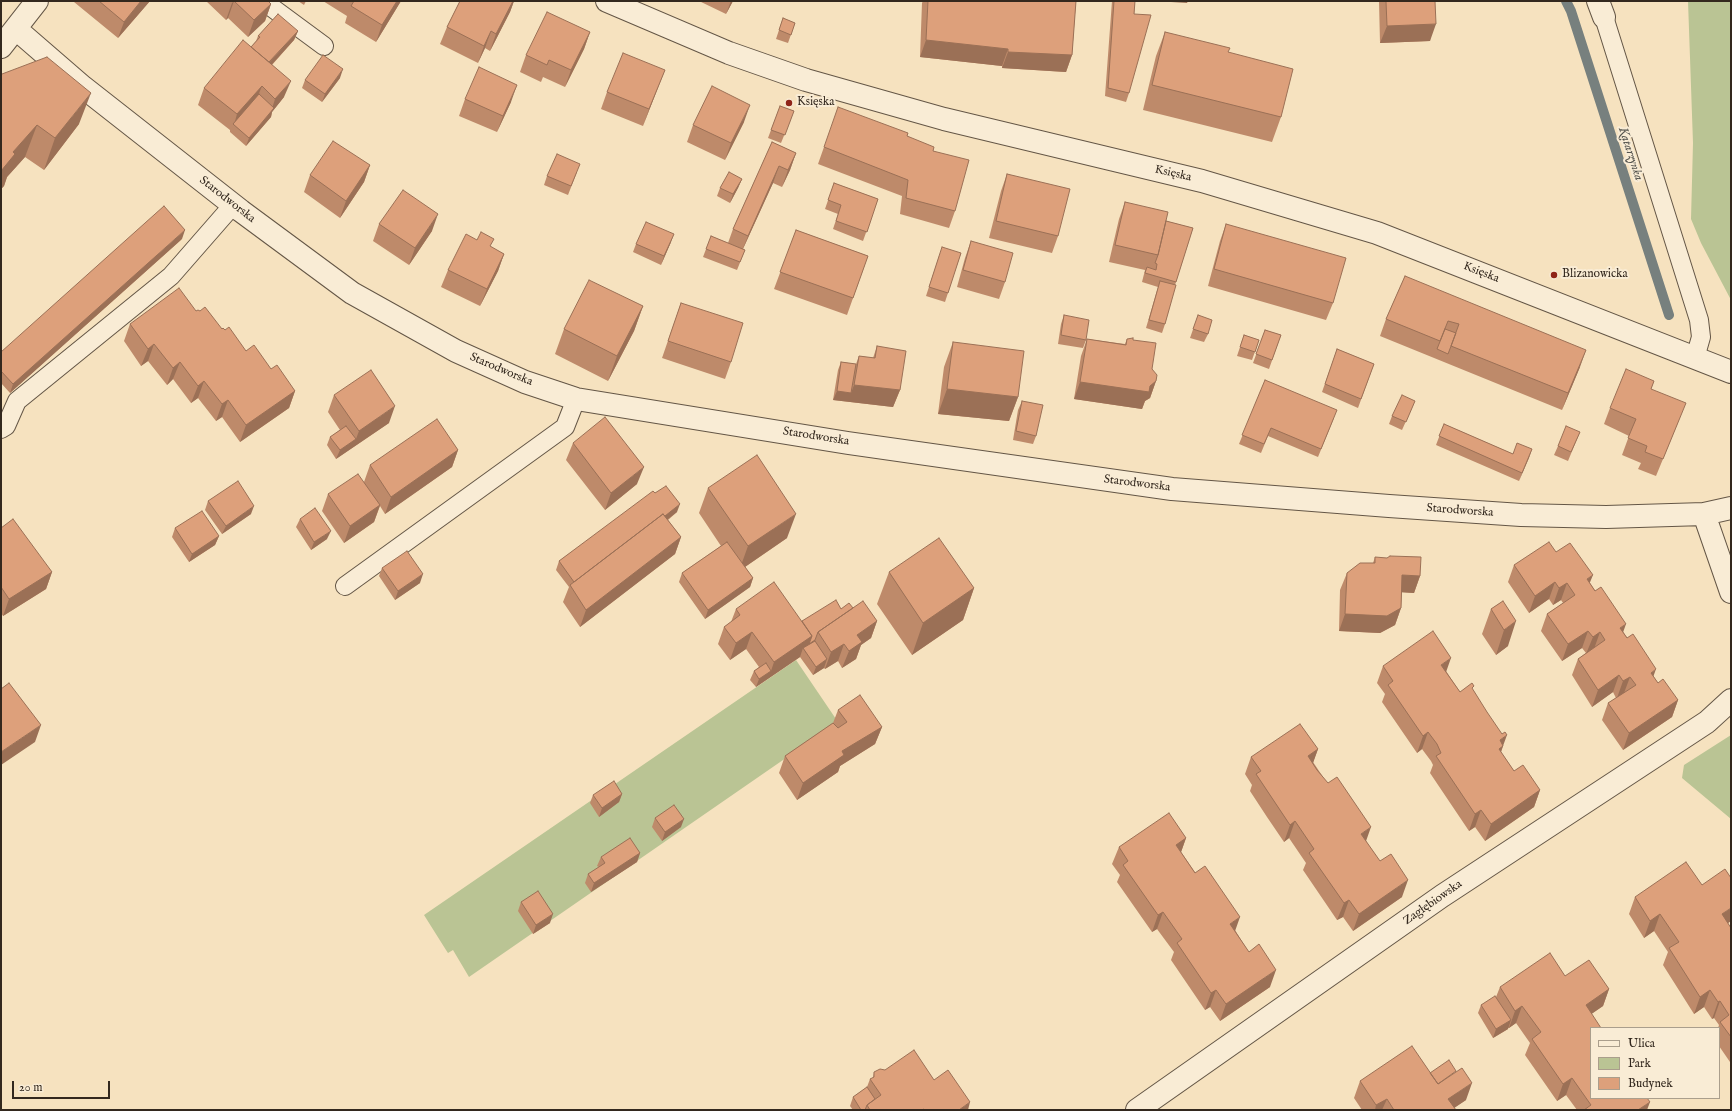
<!DOCTYPE html>
<html>
<head>
<meta charset="utf-8">
<style>
	body { margin:0 }
	#map { position:relative; width:1732px; height:1111px; overflow:hidden; background:#f6e2bf; font-family:"IM FELL English",serif }
	canvas { display:block }
	.frame { position:absolute; inset:0; border:2px solid #33281e; pointer-events:none }
	.legend { position:absolute; left:1590px; top:1027px; width:130px; height:72px; box-sizing:border-box; background:#f9ecd5; border:1px solid #aa9e8c; margin:0; padding:5px 7px; list-style:none; font-size:12px; color:#33281e }
	.legend li { display:flex; align-items:center; gap:8px; height:20px }
	.legend b { width:20px; border:1px solid #aa9e8c }
	.scale { position:absolute; left:12px; top:1081px; width:98px; height:18px; box-sizing:border-box; border:2px solid #33281e; border-top:0; padding-left:5px; font-size:12px; line-height:14px; white-space:nowrap; color:#33281e; -webkit-text-stroke:3px #f9ecd5; paint-order:stroke }
</style>
</head>
<body>
<div id="map">
<canvas width="1732" height="1111"></canvas>
<div class="frame"></div>
<ul class="legend">
<li><b style="height:5px;background:#f9ecd5"></b>Ulica</li>
<li><b style="height:11px;background:#bac494"></b>Park</li>
<li><b style="height:11px;background:#dda07b"></b>Budynek</li>
</ul>
<div class="scale">20 m</div>
</div>
<script>
const ctx = document.querySelector('canvas').getContext('2d');
ctx.lineJoin = 'round';
function paint(path, color) {
  ctx.fillStyle = color;
  ctx.fill(path, 'evenodd');
}
function shape(rows) {
  const path = new Path2D();
  for (const r of rows) {
    path.moveTo(r[0], r[1]);
    for (let i = 2; i < r.length; i += 2) path.lineTo(r[i], r[i + 1]);
  }
  return path;
}
function stroke(path, color, width, dash) {
  ctx.strokeStyle = color;
  ctx.lineWidth = width;
  ctx.lineCap = dash ? 'butt' : 'round';
  ctx.setLineDash(dash || []);
  ctx.stroke(path);
}
function drawText(font, color, halo, rows, align = 'center') {
  ctx.font = font + ' "IM FELL English",serif';
  ctx.lineWidth = 4;
  ctx.setLineDash([]);
  ctx.textBaseline = 'middle';
  ctx.strokeStyle = halo;
  ctx.fillStyle = color;
  for (const [text, x, y, turn = 0] of rows) {
    ctx.save();
    ctx.translate(x, y);
    ctx.rotate((+turn || 0) * Math.PI / 180);
    ctx.textAlign = isNaN(turn) ? turn : align;
    if (halo) ctx.strokeText(text, 0, 0);
    ctx.fillText(text, 0, 0);
    ctx.restore();
  }
}
const green = shape([
	[1688,1,1731,1,1731,300,1701,243,1691,219,1693,143],
	[796,660,838,722,469,977,453,950,448,953,446,950,424,915],
	[1731,735,1731,819,1682,778,1684,765]
]);
const stream = shape([
	[1566,1,1571,11,1669,315]
]);
const service = shape([
	[263,1,324,46],
	[1604,17,1699,320,1701,337,1695,358],
	[1,429,6,426,17,401,171,276,233,205],
	[345,586,565,427,576,399]
]);
const minor = shape([
	[607,1,729,53,806,80,944,119,1202,181,1377,233,1731,372],
	[1598,1,1604,17],
	[16,29,83,87,241,211,352,293,456,351,525,382,576,399,848,443,1172,489,1389,506,1521,515,1606,517,1704,514,1731,508],
	[1,47,37,1],
	[1704,514,1731,592],
	[1137,1110,1442,896,1707,722,1731,700]
]);
const wall = shape([
	[75,1,150,1,118,38,74,2],
	[206,1,268,1,271,4,265,21,248,37,228,18,226,20],
	[298,1,306,1,304,5],
	[323,1,401,1,376,42,345,23,347,16],
	[460,1,514,1,510,12,490,51,485,48,478,63,440,44,447,27],
	[699,1,733,1,726,14],
	[923,1,1076,1,1072,55,1066,72,1002,68,1002,66,920,57,922,3],
	[1112,1,1135,1,1129,93,1126,102,1105,96],
	[1379,1,1435,1,1430,41,1380,43],
	[783,18,795,23,788,43,776,39],
	[298,31,294,40,272,65,284,97,272,112,271,117,246,146,230,132,230,130,198,105,204,88,251,47,256,41,258,36],
	[590,32,584,49,565,87,543,77,541,82,520,72,526,55],
	[1165,32,1228,52,1281,117,1272,142,1143,110,1156,56],
	[665,70,643,126,601,109,607,92],
	[1,75,79,124,44,170,25,157,7,177,4,186,1,189],
	[340,78,322,102,302,88,305,80],
	[465,99,511,102,497,132,459,116],
	[780,106,794,111,781,143,768,138],
	[744,122,725,160,687,142,693,125],
	[908,133,907,136,933,151,955,211,949,228,900,214,902,196,818,164,824,147],
	[772,142,796,153,790,170,782,187,773,183,743,249,745,250,737,270,703,257,711,236,728,243,733,229],
	[370,165,364,182,340,218,304,192,310,175],
	[577,172,568,195,544,185,547,176],
	[1007,174,1058,236,1052,253,989,238,1001,191],
	[742,179,738,188,730,203,717,196,720,188],
	[834,183,878,199,863,241,833,229,838,214,825,209],
	[1125,202,1166,221,1193,228,1175,285,1165,324,1162,333,1146,328,1158,287,1142,282,1145,270,1109,262,1119,219],
	[379,224,432,231,409,265,373,241],
	[1226,224,1333,303,1326,320,1208,286,1220,241],
	[796,230,868,256,847,315,774,289],
	[182,239,10,393,1,383,1,352],
	[971,241,1005,282,999,299,957,287,965,258],
	[671,242,661,265,633,252,636,244],
	[491,247,504,254,498,271,480,306,441,287,448,270],
	[961,253,945,302,926,296,939,256],
	[1405,276,1580,367,1562,410,1380,336,1386,319],
	[681,303,731,362,725,379,662,358],
	[643,306,634,331,608,381,555,354,564,329],
	[196,311,222,329,225,330,246,351,271,369,295,391,289,408,240,442,222,417,216,421,198,398,191,403,173,379,167,385,148,361,141,366,124,341,130,324],
	[1064,315,1086,340,1083,348,1058,344,1061,324],
	[1198,315,1208,334,1204,342,1190,338],
	[1265,330,1281,335,1269,369,1253,363],
	[1244,335,1259,340,1252,360,1237,356],
	[1087,339,1125,344,1127,339,1133,340,1152,369,1156,381,1150,398,1145,401,1142,409,1074,399,1081,356],
	[953,342,1018,397,1009,421,938,414,944,367],
	[877,346,900,390,893,407,833,400,838,370,841,362,856,364,859,356,873,358],
	[1337,349,1374,364,1358,408,1322,392],
	[1265,380,1334,418,1318,457,1268,436,1261,453,1239,444],
	[1654,381,1651,389,1679,420,1656,476,1638,469,1641,463,1622,455,1629,436,1604,424,1610,408],
	[334,395,389,423,336,459,327,445,330,437,340,430,328,412],
	[1022,401,1036,436,1033,444,1013,440,1018,410],
	[1415,401,1402,430,1389,424,1392,416],
	[1444,424,1513,454,1532,449,1519,481,1436,445],
	[1580,432,1568,461,1554,455,1558,446],
	[573,443,637,484,605,510,566,460],
	[458,450,452,467,385,514,380,506,374,522,344,543,322,511,328,494,364,482,370,465],
	[708,488,787,538,745,567,753,578,750,587,705,619,679,582,682,573,721,546,699,513],
	[655,493,677,512,668,520,681,537,675,554,580,627,563,602,569,587,556,570,559,561],
	[208,501,251,514,222,534,205,510],
	[300,519,327,539,311,550,296,527],
	[1,528,52,572,46,589,3,616,1,613],
	[175,528,219,536,215,545,189,562,172,537],
	[1556,552,1590,583,1658,683,1678,700,1672,717,1623,750,1602,720,1608,703,1616,698,1613,692,1592,707,1572,675,1578,659,1586,653,1582,648,1562,661,1541,631,1547,614,1563,603,1561,600,1553,605,1549,599,1529,613,1508,582,1514,565],
	[1375,557,1420,576,1414,593,1402,592,1401,608,1395,625,1380,633,1339,631,1340,590,1347,573,1373,563],
	[382,568,420,583,395,600,379,576],
	[889,572,974,588,963,620,912,655,877,604],
	[1503,601,1508,646,1496,655,1482,634,1491,609],
	[853,608,877,621,871,638,861,645,856,659,842,668,838,661,825,669,824,668,813,675,800,657,756,687,750,680,754,671,759,667,746,649,730,660,718,644,724,627,731,622,736,609,802,621,841,609],
	[1383,666,1446,671,1460,692,1473,690,1503,746,1501,752,1514,771,1540,790,1534,807,1485,841,1475,827,1469,831,1430,773,1433,765,1431,761,1422,749,1417,753,1382,702,1385,694,1377,683],
	[838,710,882,727,875,744,840,766,838,772,797,800,779,773,785,756,833,723],
	[1318,749,1313,762,1366,841,1402,897,1353,931,1343,917,1337,920,1303,870,1306,863,1289,838,1284,842,1267,817,1250,791,1252,785,1245,774,1251,757],
	[622,794,619,802,599,817,590,803,593,795],
	[655,818,681,827,662,841,652,827],
	[1186,838,1181,852,1235,930,1270,987,1220,1021,1210,1007,1205,1010,1171,960,1174,952,1157,929,1152,932,1117,882,1120,875,1112,864,1119,847],
	[640,853,637,862,591,892,585,883,588,874,599,867,597,866,601,857],
	[1702,885,1731,921,1728,923,1731,928,1731,1061,1730,1062,1719,1046,1719,1028,1718,1028,1719,1025,1714,1018,1712,1019,1704,1007,1694,1014,1663,965,1668,952,1654,931,1644,938,1629,914,1635,897],
	[521,902,550,923,533,934,518,911],
	[1565,976,1609,989,1603,1006,1591,1014,1647,1110,1577,1110,1566,1095,1557,1101,1525,1055,1530,1043,1516,1023,1509,1028,1508,1028,1508,1029,1493,1038,1478,1013,1481,1005,1496,997,1500,987],
	[874,1072,934,1080,968,1110,853,1110,850,1106,853,1097,867,1087,870,1079,873,1078],
	[1430,1073,1466,1100,1454,1108,1456,1110,1362,1110,1354,1098,1360,1081]
]);
const shadedWall = shape([
	[141,1,150,1,118,38,124,22],
	[234,1,228,18,226,20,232,3],
	[397,1,401,1,376,42,382,25],
	[513,1,514,1,510,12,490,51,496,34],
	[731,1,733,1,726,14],
	[1155,1,1188,1,1187,3],
	[271,4,265,21,248,37,254,20],
	[1436,24,1430,41,1380,43,1387,26],
	[298,31,294,40,265,72,268,64],
	[491,31,485,48,478,63,484,46],
	[590,32,584,49,565,87,571,70],
	[926,40,1008,49,1002,66,920,57],
	[1008,52,1072,55,1066,72,1002,68],
	[343,69,340,78,322,102,325,94],
	[665,70,658,87,643,126,649,109],
	[291,81,284,97,272,112,271,117,246,146,249,138,271,112,275,99],
	[517,85,511,102,497,132,503,116],
	[262,86,255,103,234,125,237,114],
	[91,93,79,124,44,170,55,138],
	[750,105,744,122,725,160,731,143],
	[37,125,25,157,7,177,4,186,1,189,1,171,13,152],
	[796,153,790,170,782,187,788,170],
	[370,165,364,182,340,218,346,201],
	[779,166,773,183,741,253,748,236],
	[742,179,738,188,730,203,733,194],
	[438,214,432,231,409,265,415,248],
	[185,230,182,239,10,393,13,384],
	[674,234,671,242,661,265,664,256],
	[504,254,498,271,480,306,487,289],
	[643,306,634,331,608,381,617,356],
	[154,344,148,361,141,366,148,349],
	[1586,350,1580,367,1562,410,1568,393],
	[180,362,173,379,167,385,173,368],
	[204,381,198,398,191,403,198,386],
	[1156,381,1150,398,1145,401,1142,409,1074,399,1080,382,1150,386],
	[854,385,900,390,893,407,833,400,837,391,851,393],
	[947,389,1018,397,1009,421,938,414],
	[295,391,289,408,240,442,246,425],
	[228,400,222,417,216,421,222,404],
	[395,406,389,423,336,459,340,450,356,439,359,431],
	[1532,449,1529,458,1519,481,1522,473],
	[458,450,452,467,385,514,391,497],
	[644,467,637,484,605,510,611,493],
	[680,504,677,512,574,592,576,584],
	[380,505,374,522,344,543,350,526],
	[254,506,251,514,222,534,226,526],
	[796,514,787,538,739,571,748,546],
	[331,531,327,539,311,550,314,542],
	[219,536,215,545,189,562,192,554],
	[681,537,675,554,580,627,586,610],
	[52,572,46,589,3,616,9,599],
	[423,574,420,583,395,600,398,591],
	[1402,575,1420,576,1414,593,1396,592],
	[1593,575,1586,592,1587,579],
	[753,578,750,587,705,619,708,610],
	[1555,582,1549,599,1529,613,1535,596],
	[1567,583,1561,600,1553,605,1559,588],
	[974,588,963,620,912,655,923,623],
	[1401,608,1395,625,1380,633,1339,631,1345,614],
	[877,621,871,638,861,645,856,659,842,668,849,651,857,635],
	[1516,621,1508,646,1496,655,1504,630],
	[1626,624,1620,641,1620,628],
	[1588,631,1582,648,1562,661,1568,644],
	[752,632,746,649,730,660,736,643],
	[1600,632,1594,649,1586,654,1593,637],
	[812,636,815,640,812,649,806,653,803,648,800,657,756,687,759,679,771,671,774,662],
	[844,644,838,661,825,669,831,652],
	[1451,658,1445,675,1441,665],
	[827,659,824,668,813,675,816,667],
	[1656,669,1650,686,1651,673],
	[1619,675,1613,692,1592,707,1598,690],
	[1630,677,1624,693,1617,698,1623,681],
	[1678,700,1672,717,1623,750,1629,733],
	[41,725,35,742,1,765,1,752],
	[882,727,875,744,840,766,838,772,797,800,803,783,842,751],
	[1428,732,1422,749,1417,753,1423,736],
	[1507,735,1503,746,1497,763,1500,740],
	[1318,749,1312,766,1308,756],
	[1540,790,1534,807,1485,841,1491,824],
	[622,794,619,802,599,817,602,808],
	[1481,810,1475,827,1469,831,1475,814],
	[684,819,681,827,662,841,665,832],
	[1295,821,1289,838,1284,842,1290,825],
	[1371,827,1365,844,1361,834],
	[1186,838,1180,855,1176,845],
	[640,853,637,862,591,892,594,883],
	[1408,880,1402,897,1353,931,1359,914],
	[1349,900,1343,917,1337,920,1344,903],
	[1731,908,1731,921,1716,931,1722,914],
	[1163,912,1157,929,1152,932,1158,915],
	[553,914,550,923,533,934,536,925],
	[1660,914,1654,931,1644,938,1650,921],
	[1240,917,1234,934,1230,924],
	[1276,970,1270,987,1220,1021,1226,1004],
	[1609,989,1603,1006,1580,1022,1586,1005],
	[1216,990,1210,1007,1205,1010,1211,993],
	[1710,990,1704,1007,1694,1014,1700,997],
	[1720,1001,1714,1018,1712,1019,1718,1002],
	[1522,1006,1516,1023,1509,1028,1515,1011],
	[1511,1020,1508,1029,1493,1038,1496,1029],
	[1572,1078,1566,1095,1557,1101,1563,1084],
	[1472,1083,1466,1100,1451,1110,1448,1099],
	[1387,1099,1382,1110,1375,1110,1376,1105],
	[970,1102,968,1110,959,1110],
	[1650,1102,1647,1110,1638,1110]
]);
const building = shape([
	[99,1,141,1,124,22,99,1],
	[234,1,268,1,271,4,254,20,234,1],
	[354,1,397,1,382,25,351,6,354,1],
	[460,1,513,1,496,34,491,31,484,46,447,27,460,1],
	[928,1,1076,1,1072,55,1008,52,1008,49,926,40,928,1],
	[1114,1,1135,1,1134,14,1151,15,1129,93,1108,88,1114,1],
	[1386,1,1435,1,1436,24,1387,26,1386,1],
	[547,12,590,32,571,70,549,60,547,65,526,55,547,12],
	[278,14,298,31,269,62,251,47,260,37,258,36,278,14],
	[783,18,795,23,791,35,779,30,783,18],
	[1165,32,1230,48,1228,52,1293,69,1281,117,1152,85,1165,32],
	[243,40,291,81,275,99,262,86,237,114,204,88,243,40],
	[623,53,665,70,649,109,607,92,623,53],
	[323,55,343,69,325,94,305,80,323,55],
	[47,57,91,93,55,138,37,125,13,152,15,154,1,171,1,75,2,74,47,57],
	[479,67,517,85,503,116,465,99,479,67],
	[712,86,750,105,731,143,693,125,712,86],
	[259,94,274,108,249,138,233,124,259,94],
	[780,106,794,111,785,135,771,130,780,106],
	[838,107,908,133,907,136,934,147,933,151,969,160,955,211,906,198,908,180,824,147,838,107],
	[333,141,370,165,346,201,310,175,333,141],
	[772,142,796,153,788,170,779,166,748,236,733,229,772,142],
	[557,154,580,164,571,186,547,176,557,154],
	[729,172,742,179,733,194,720,188,729,172],
	[1007,174,1070,189,1058,236,996,221,1007,174],
	[834,183,878,199,867,232,836,221,841,205,828,200,834,183],
	[403,190,438,214,415,248,379,224,403,190],
	[1125,202,1168,212,1158,255,1115,245,1125,202],
	[164,206,185,230,13,384,1,371,1,352,164,206],
	[1166,221,1193,228,1176,282,1145,273,1147,267,1156,270,1157,264,1155,263,1158,255,1166,221],
	[646,222,674,234,664,256,636,244,646,222],
	[1226,224,1346,258,1333,303,1214,269,1226,224],
	[796,230,868,256,853,298,780,272,796,230],
	[481,232,494,239,490,246,504,254,487,289,448,270,466,234,477,240,481,232],
	[711,236,745,250,740,262,706,249,711,236],
	[971,241,1013,253,1005,282,963,270,971,241],
	[942,247,961,253,948,293,929,287,942,247],
	[1405,276,1586,350,1568,393,1451,346,1459,324,1448,321,1440,341,1386,319,1405,276],
	[589,280,643,306,617,356,564,329,589,280],
	[1160,281,1176,285,1165,324,1149,320,1160,281],
	[179,288,196,311,198,310,200,311,205,307,222,329,223,328,225,330,229,327,246,351,254,345,271,369,277,365,295,391,246,425,228,400,222,404,204,381,198,386,180,362,173,368,154,344,148,349,130,324,179,288],
	[681,303,743,323,731,362,668,341,681,303],
	[1064,315,1089,320,1086,340,1061,335,1064,315],
	[1198,315,1212,320,1208,334,1193,329,1198,315],
	[1445,329,1456,333,1448,354,1437,349,1445,329],
	[1265,330,1281,335,1272,360,1256,354,1265,330],
	[1244,335,1259,340,1255,352,1240,347,1244,335],
	[1133,338,1133,340,1156,343,1152,369,1157,375,1156,381,1150,386,1149,392,1080,382,1087,339,1126,345,1127,339,1133,338],
	[953,342,1024,351,1018,397,947,389,953,342],
	[877,346,906,351,900,390,854,385,859,356,875,358,877,346],
	[1337,349,1374,364,1361,399,1325,384,1337,349],
	[841,362,856,364,851,393,837,391,841,362],
	[1626,369,1654,381,1651,389,1686,403,1663,459,1645,452,1647,446,1628,438,1636,419,1610,408,1626,369],
	[371,370,395,406,359,431,334,395,371,370],
	[1265,380,1337,410,1321,449,1271,428,1264,444,1242,435,1265,380],
	[1402,395,1415,401,1406,422,1392,416,1402,395],
	[1022,401,1043,405,1036,436,1016,431,1022,401],
	[605,417,644,467,611,493,573,443,605,417],
	[437,419,458,450,391,497,370,465,437,419],
	[1444,424,1513,454,1517,443,1532,449,1522,473,1439,436,1444,424],
	[346,426,356,439,340,450,330,437,346,426],
	[1566,426,1580,432,1571,452,1558,446,1566,426],
	[757,455,796,514,748,546,708,488,757,455],
	[358,474,380,505,350,526,328,494,358,474],
	[238,481,254,506,226,526,208,501,238,481],
	[666,486,680,504,665,516,663,514,574,582,559,561,653,491,655,493,666,486],
	[315,508,331,531,314,542,300,519,315,508],
	[202,511,219,536,192,554,175,528,202,511],
	[663,514,681,537,586,610,570,585,663,514],
	[13,519,52,572,9,599,1,587,1,528,13,519],
	[939,538,974,588,923,623,889,572,939,538],
	[727,542,753,578,708,610,682,573,727,542],
	[1549,542,1556,552,1570,543,1593,575,1587,579,1595,591,1601,587,1626,624,1620,628,1627,638,1633,634,1656,669,1651,673,1658,683,1663,679,1678,700,1629,733,1608,703,1636,685,1630,677,1623,681,1619,675,1598,690,1578,659,1605,640,1600,632,1593,637,1588,631,1568,644,1547,614,1575,595,1567,583,1559,588,1555,582,1535,596,1514,565,1549,542],
	[407,551,423,574,398,591,382,568,407,551],
	[1390,556,1421,557,1420,576,1402,575,1401,608,1387,616,1345,614,1347,573,1360,563,1375,563,1375,557,1387,558,1390,556],
	[774,582,812,636,774,662,752,632,736,643,724,627,740,615,736,609,774,582],
	[836,600,841,609,849,603,853,608,818,632,815,640,809,644,812,636,802,621,836,600],
	[863,601,877,621,857,635,862,642,849,651,844,644,831,652,818,632,863,601],
	[1503,601,1516,621,1504,630,1491,609,1503,601],
	[1433,631,1451,658,1441,665,1460,692,1472,683,1474,686,1472,688,1487,712,1502,734,1505,732,1507,735,1500,740,1503,746,1499,749,1514,771,1523,765,1540,790,1491,824,1481,810,1475,814,1436,756,1441,753,1437,744,1428,732,1423,736,1388,685,1393,681,1383,666,1433,631],
	[815,641,827,659,816,667,803,648,815,641],
	[766,663,771,671,759,679,754,671,766,663],
	[9,683,41,725,1,752,1,689,9,683],
	[860,695,882,727,842,751,844,755,803,783,785,756,833,723,838,728,847,722,838,710,860,695],
	[1300,724,1318,749,1308,756,1317,770,1328,783,1337,777,1371,827,1361,834,1380,861,1391,854,1408,880,1359,914,1349,900,1344,903,1309,853,1314,849,1295,821,1290,825,1256,774,1261,771,1251,757,1300,724],
	[614,781,622,794,602,808,593,795,614,781],
	[674,805,684,819,665,832,655,818,674,805],
	[1169,813,1186,838,1176,845,1195,873,1205,866,1240,917,1230,924,1249,952,1259,944,1276,970,1226,1004,1216,990,1211,993,1177,943,1182,939,1163,912,1158,915,1123,865,1128,861,1119,847,1169,813],
	[630,838,640,853,594,883,588,874,605,863,601,857,630,838],
	[1686,862,1702,885,1725,869,1731,878,1731,908,1722,914,1731,928,1731,1037,1720,1022,1729,1015,1720,1001,1718,1002,1710,990,1700,997,1669,948,1679,942,1660,914,1650,921,1635,897,1686,862],
	[538,891,553,914,536,925,521,902,538,891],
	[1550,953,1565,976,1589,960,1609,989,1586,1005,1601,1028,1591,1028,1591,1098,1647,1098,1650,1102,1638,1110,1584,1110,1591,1105,1572,1078,1563,1084,1532,1039,1541,1032,1522,1006,1515,1011,1500,987,1550,953],
	[1495,996,1511,1020,1496,1029,1481,1005,1495,996],
	[1412,1046,1438,1084,1462,1068,1472,1083,1448,1099,1456,1110,1394,1110,1387,1099,1376,1105,1360,1081,1412,1046],
	[914,1050,934,1080,948,1070,970,1102,959,1110,925,1110,924,1109,922,1110,870,1110,867,1105,881,1095,870,1079,874,1077,874,1072,880,1069,885,1070,914,1050],
	[1449,1060,1456,1071,1438,1084,1430,1073,1449,1060],
	[867,1087,875,1099,867,1105,865,1110,861,1110,853,1097,867,1087]
]);
const markers = [
	[789,103,4,"#8f2418"],
	[1554,275,4,"#8f2418"]
];
const poiNames = [
	["Księska",797,103],
	["Blizanowicka",1562,275]
];
const streetNames = [
	["Księska",1173,174,13],
	["Starodworska",227,200,38],
	["Księska",1481,273,21],
	["Starodworska",501,370,23],
	["Starodworska",816,437,9],
	["Starodworska",1137,484,7],
	["Starodworska",1460,511,4],
	["Zagłębiowska",1433,903,-35]
];
const waterNames = [
	["Katarzynka",1630,154,72]
];
paint(green, '#bac494');
stroke(stream, '#77807e', 10);
stroke(service, '#645646', 20);
stroke(minor, '#645646', 24);
stroke(service, '#f9ecd5', 18);
stroke(minor, '#f9ecd5', 22);
paint(wall, '#be8a6a');
paint(shadedWall, '#9b7056');
paint(building, '#dda07b');
stroke(building, '#9b7056', 1);
for (const [x, y, r, color] of markers) {
  const dot = new Path2D();
  dot.arc(x, y, r, 0, 2 * Math.PI);
  ctx.fillStyle = color;
  ctx.fill(dot);
  stroke(dot, '#f9ecd5', 1.5);
}
drawText('12px', '#33281e', '#f9ecd5', poiNames, 'left');
drawText('12px', '#33281e', '#f9ecd5', streetNames);
drawText('italic 13px', '#55544e', '#f9ecd5', waterNames);
</script>
</body>
</html>
